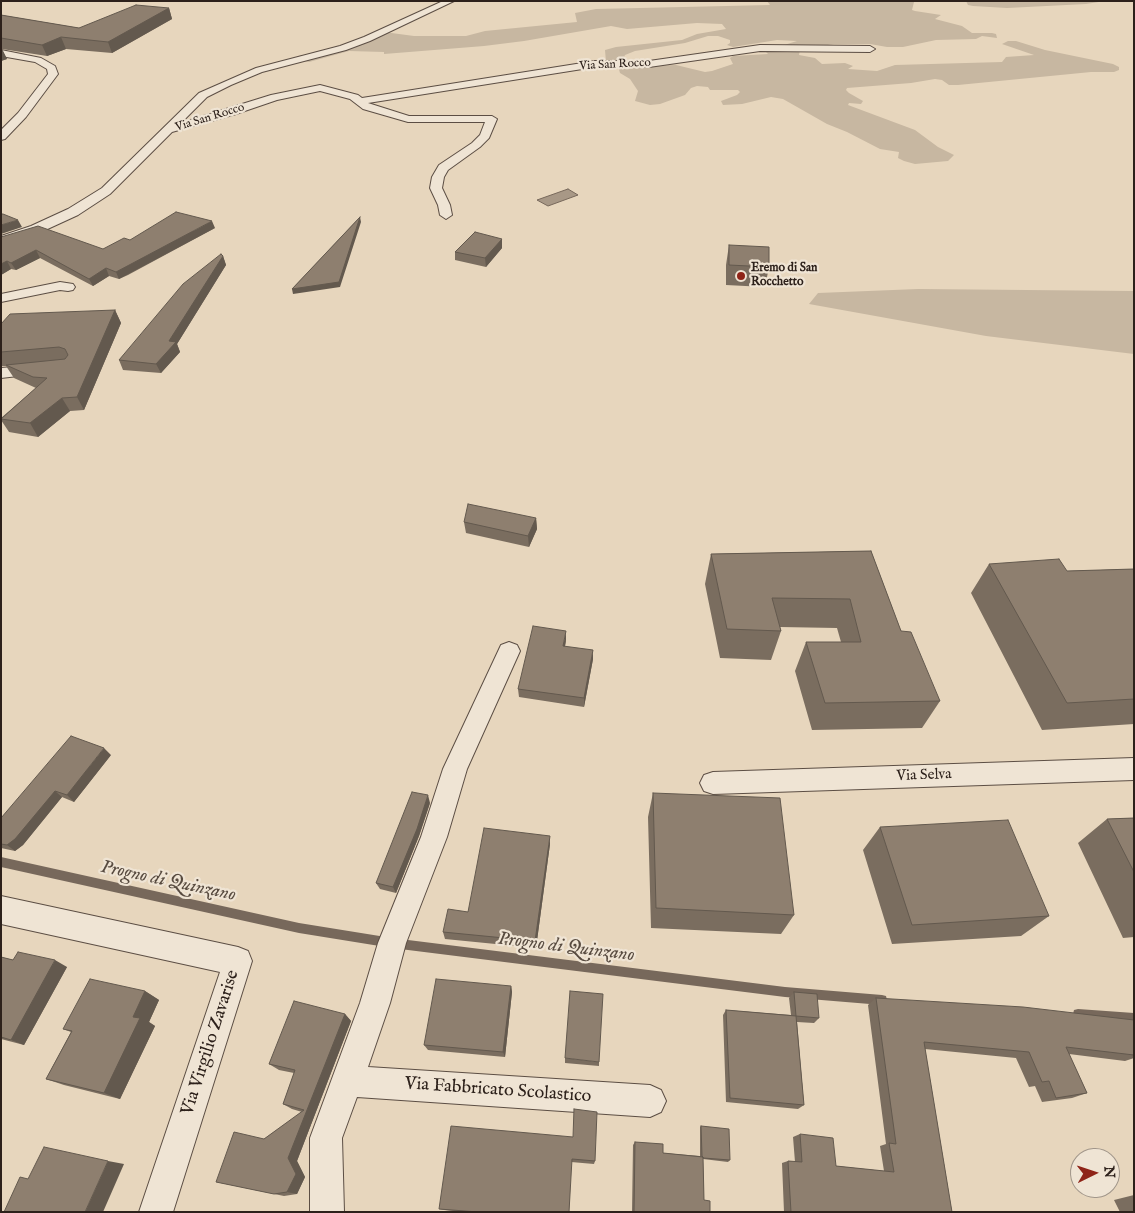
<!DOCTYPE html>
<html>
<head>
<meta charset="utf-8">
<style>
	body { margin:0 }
	#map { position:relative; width:1135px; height:1213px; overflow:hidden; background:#e7d6bd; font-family:"IM FELL English",serif }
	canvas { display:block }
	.frame { position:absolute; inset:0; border:2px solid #2d211b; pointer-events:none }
	.north { position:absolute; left:1070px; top:1148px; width:50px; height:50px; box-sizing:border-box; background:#efe4d4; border:1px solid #a1968a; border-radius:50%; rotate:86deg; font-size:14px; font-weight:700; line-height:20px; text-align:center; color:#2d211b }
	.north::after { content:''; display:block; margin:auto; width:18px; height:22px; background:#8f2418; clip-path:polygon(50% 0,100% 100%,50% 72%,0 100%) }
</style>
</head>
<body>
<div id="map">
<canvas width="1135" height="1213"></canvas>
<div class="frame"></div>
<div class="north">N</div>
</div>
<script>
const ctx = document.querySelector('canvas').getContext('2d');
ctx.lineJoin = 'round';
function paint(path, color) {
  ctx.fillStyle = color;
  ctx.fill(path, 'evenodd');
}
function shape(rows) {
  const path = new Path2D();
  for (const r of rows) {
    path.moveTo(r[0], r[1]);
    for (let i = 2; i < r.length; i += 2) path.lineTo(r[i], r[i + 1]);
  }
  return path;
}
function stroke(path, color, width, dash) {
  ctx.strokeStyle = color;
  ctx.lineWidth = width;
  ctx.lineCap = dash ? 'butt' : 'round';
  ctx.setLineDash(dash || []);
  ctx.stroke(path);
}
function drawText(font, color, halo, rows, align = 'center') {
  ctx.font = font + ' "IM FELL English",serif';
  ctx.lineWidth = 4.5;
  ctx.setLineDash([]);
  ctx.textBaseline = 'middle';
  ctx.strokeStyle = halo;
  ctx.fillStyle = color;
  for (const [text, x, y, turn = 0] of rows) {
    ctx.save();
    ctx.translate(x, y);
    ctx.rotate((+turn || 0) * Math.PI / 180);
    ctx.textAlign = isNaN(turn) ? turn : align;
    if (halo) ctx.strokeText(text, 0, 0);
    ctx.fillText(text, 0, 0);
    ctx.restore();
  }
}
const green = shape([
	[767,1,916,1,914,2,912,10,915,11,941,15,935,19,962,26,972,33,992,33,996,34,997,38,982,36,976,39,936,40,903,47,887,47,870,44,834,44,800,49,799,55,815,58,822,64,845,63,853,66,848,69,877,71,895,65,1002,62,1006,57,1034,55,1002,44,1008,41,1016,41,1045,50,1113,64,1119,67,1119,70,1114,72,1091,72,958,85,949,85,942,80,935,79,911,83,847,88,846,90,849,93,863,101,861,104,849,103,848,105,915,130,938,147,954,155,948,161,915,164,904,161,898,158,899,152,880,149,847,132,827,124,783,99,771,97,742,104,723,105,721,101,737,95,740,92,738,90,710,90,708,87,697,86,691,88,685,95,660,104,650,105,635,101,638,91,630,79,620,73,618,66,606,62,605,50,616,47,682,40,697,34,726,29,722,24,697,23,627,29,611,26,524,41,484,46,384,54,384,52,349,51,309,62,295,59,298,56,327,51,384,32,414,36,466,36,485,31,577,22,575,13,596,9,770,5],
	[708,36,718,36,730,40,730,43,727,45,733,47,777,40,797,41,768,50,766,52,768,54,733,56,730,58,733,64,712,71,705,72,676,65,640,66,623,59,625,55,635,51,685,43],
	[966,1,1105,1,1086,4,1007,8,973,6,968,5],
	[918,289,1134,291,1134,354,986,336,809,304,818,293]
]);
const water = shape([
	[568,189,578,195,548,206,537,200,568,189]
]);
const stream = shape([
	[1,857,299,923,392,938,785,987,882,995,886,996,887,1000,886,1004,882,1005,785,997,392,948,299,933,1,867,1,857],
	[1078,1009,1134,1013,1134,1023,1078,1019,1074,1018,1073,1014,1074,1010,1078,1009]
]);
const minor = shape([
	[443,1,454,1,370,41,346,50,262,72,231,85,207,97,181,123,271,95,320,85,358,95,362,98,595,61,649,61,760,45,870,46,875,49,870,52,760,51,649,67,595,67,368,103,409,116,492,116,497,119,489,138,480,147,448,170,444,177,442,188,450,205,452,215,446,219,440,215,438,205,430,188,432,177,439,165,472,143,480,135,485,122,408,122,363,109,350,99,320,91,277,100,236,114,172,132,110,194,78,215,41,232,1,245,1,236,31,226,68,209,102,188,199,93,256,68,340,46,364,37,443,1],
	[1,50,41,58,55,66,58,74,26,117,5,139,1,140,1,130,18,113,48,74,47,69,35,62,1,56,1,50],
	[60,282,73,284,75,287,73,290,68,291,60,290,1,302,1,294,60,282],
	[38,365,44,367,46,370,44,373,1,378,1,368,38,365],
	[509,642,517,645,520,651,467,769,447,837,406,943,390,1003,368,1067,650,1085,661,1090,666,1101,661,1112,650,1117,357,1097,342,1138,344,1212,310,1212,310,1138,360,1003,378,943,421,837,443,769,501,645,509,642],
	[1134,758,1134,780,713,794,704,791,700,783,704,775,713,772,1134,758],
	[1,896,238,947,248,951,252,961,173,1212,139,1212,220,972,1,924,1,896]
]);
const wall = shape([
	[169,8,172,19,112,53,66,49,47,56,2,49,7,59,1,61,1,15,79,28],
	[215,228,128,275,119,279,109,276,93,286,40,258,16,270,11,269,1,275,1,237,103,249,130,240],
	[502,239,502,248,486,267,455,260,455,252],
	[729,245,769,267,765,287,726,285,726,265],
	[223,256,226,265,177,344,180,352,161,373,123,370,119,360],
	[115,310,121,323,84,410,70,411,38,437,9,432,1,420,1,418,36,388,14,378,6,366,1,366,1,324],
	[536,518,537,529,529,547,466,533,464,522],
	[871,551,901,631,940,701,922,728,812,730,795,671,806,642,841,642,837,628,780,627,781,631,771,660,720,658,705,584,711,554],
	[989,564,1067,571,1134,569,1134,724,1042,730,971,593],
	[566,640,565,647,593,659,584,707,519,697,518,689],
	[111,755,74,802,62,797,23,845,15,851,1,848,1,818],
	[653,793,794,915,781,934,651,928,648,817],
	[430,803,419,836,396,893,380,889,376,883],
	[1134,818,1134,937,1123,938,1078,843,1107,819],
	[880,827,1049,916,1021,936,892,944,863,850],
	[550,844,536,948,445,939,443,932,468,912],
	[1,957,13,960,67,967,24,1045,1,1039],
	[511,986,512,992,505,1057,428,1050,424,1045],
	[145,991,159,1000,149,1022,155,1026,120,1099,64,1085,46,1079,71,1032,63,1029],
	[794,992,819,1018,814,1023,797,1022,804,1105,798,1109,726,1102,723,1015,726,1010,791,1015,789,998],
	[876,998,1134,1020,1134,1058,1125,1061,1069,1054,1087,1093,1072,1098,1042,1102,1035,1086,1029,1087,1016,1058,925,1049,952,1212,784,1212,782,1163,788,1161,795,1162,793,1137,800,1134,836,1166,884,1171,880,1146,886,1144,868,1005],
	[345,1014,351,1021,297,1161,305,1177,297,1194,284,1196,216,1182,264,1139,302,1112,292,1109,283,1104,294,1073,279,1070,269,1064],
	[565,1058,599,1062,599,1066,565,1063],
	[701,1126,730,1160,728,1162,703,1159,704,1200,710,1212,632,1212,633,1145,635,1142,663,1153,700,1156,700,1127],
	[573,1137,595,1161,594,1164,571,1162,569,1212,463,1212,444,1210,439,1209],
	[1134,1195,1134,1212,1120,1212,1114,1200]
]);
const shadedWall = shape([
	[169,8,172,19,112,53,108,42],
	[61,37,66,49,47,56,42,45],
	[1,47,7,59,1,61],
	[360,217,361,222,340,287,293,294,292,289],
	[18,220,22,227,1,234,1,225],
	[212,221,215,228,119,279,116,272],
	[502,239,502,248,486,267,485,258],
	[36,250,40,258,16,270,11,263],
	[223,256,226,265,177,344,180,352,161,373,156,364,169,341],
	[7,261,11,269,1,275,1,264],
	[106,268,109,276,93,286,89,279],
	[115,310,121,323,84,410,77,397],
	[62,398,70,411,38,437,30,423],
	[536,518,537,529,529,547,528,536],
	[566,631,566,640,563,656,563,646],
	[593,650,593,659,584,707,584,698],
	[104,748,111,755,74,802,67,795],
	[55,791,62,797,23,845,15,851,7,845],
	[428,795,430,803,419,836,396,893,393,887],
	[550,836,550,844,536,948,535,941],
	[55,960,67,967,24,1045,11,1040],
	[511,986,512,992,505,1057,503,1052],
	[145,991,159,1000,149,1022,155,1026,120,1099,104,1093,133,1017],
	[345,1014,351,1021,297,1161,305,1177,297,1194,287,1192,288,1158],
	[108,1161,124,1164,103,1212,85,1212]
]);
const building = shape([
	[136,5,169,8,108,42,61,37,42,45,1,38,1,15,79,28,136,5],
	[176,212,212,221,116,272,106,268,89,279,36,250,11,263,7,261,1,264,1,237,38,226,103,249,124,238,130,240,176,212],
	[1,214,3,214,18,220,1,225,1,214],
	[360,217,339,282,292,289,360,217],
	[475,232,502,239,485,258,455,252,475,232],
	[729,245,769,247,769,267,729,265,729,245],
	[221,254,223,256,169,341,176,342,156,364,119,360,183,284,221,254],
	[115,310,77,397,62,398,30,423,1,419,47,378,33,377,6,365,65,359,68,355,65,349,59,347,1,352,1,324,10,314,115,310],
	[468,504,536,518,528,536,464,522,468,504],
	[871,551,901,631,911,632,940,701,825,703,806,642,861,642,850,599,772,598,781,631,727,629,711,554,871,551],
	[1059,559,1067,571,1134,569,1134,699,1067,703,989,564,1059,559],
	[533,626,566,631,563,646,593,650,584,698,518,689,533,626],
	[71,736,104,748,67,795,55,791,15,839,7,845,1,844,1,818,71,736],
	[412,792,428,795,417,829,393,887,376,883,412,792],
	[653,793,780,798,794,915,656,908,653,793],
	[1134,818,1134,872,1107,819,1134,818],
	[1008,820,1049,916,912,925,880,827,1008,820],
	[484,828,550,836,535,941,443,932,448,909,468,912,484,828],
	[18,952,55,960,11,1040,1,1037,1,957,13,960,18,952],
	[90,979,145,991,133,1017,140,1018,104,1093,46,1079,72,1031,63,1029,90,979],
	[436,979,511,986,503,1052,424,1045,436,979],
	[570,991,603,994,599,1062,565,1058,570,991],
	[794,992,817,994,819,1018,796,1016,794,992],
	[876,998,1023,1007,1134,1020,1134,1055,1066,1047,1087,1093,1056,1098,1049,1081,1042,1082,1029,1052,924,1042,952,1212,791,1212,788,1161,802,1162,800,1134,833,1138,836,1166,894,1172,889,1143,896,1144,876,998],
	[294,1001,345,1014,288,1158,296,1174,287,1192,274,1194,216,1182,234,1132,264,1139,304,1110,283,1104,295,1070,269,1064,294,1001],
	[726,1010,796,1016,804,1105,730,1098,726,1010],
	[574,1109,597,1112,595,1161,572,1159,569,1212,478,1212,439,1209,451,1126,573,1137,574,1109],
	[701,1126,729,1129,730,1160,703,1158,703,1157,702,1156,701,1126],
	[635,1142,663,1144,663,1153,703,1157,704,1200,710,1201,710,1212,634,1212,635,1142],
	[44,1147,108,1161,85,1212,4,1212,20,1177,28,1179,44,1147]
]);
const markers = [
	[741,276,5,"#8f2418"]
];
const farStreetnames = [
	["Via San Rocco",615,65,-3],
	["Via San Rocco",210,118,-17]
];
const farPoinames = [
	["Eremo di San",751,269],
	["Rocchetto",751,283]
];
const streetNames = [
	["Via Selva",924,776,-2]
];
const nearStreetnames = [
	["Via Virgilio Zavarise",211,1043,-72],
	["Via Fabbricato Scolastico",498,1091,4]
];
const nearWaternames = [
	["Progno di Quinzano",168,882,12],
	["Progno di Quinzano",566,948,7]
];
paint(green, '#c7b7a1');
paint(water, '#a89886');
stroke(water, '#77685b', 1);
paint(stream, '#77685b');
stroke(minor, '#5c4e44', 2);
paint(minor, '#efe4d4');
paint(wall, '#7a6d5f');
paint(shadedWall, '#63594e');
paint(building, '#8e7f6f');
stroke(building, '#63594e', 1);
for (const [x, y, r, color] of markers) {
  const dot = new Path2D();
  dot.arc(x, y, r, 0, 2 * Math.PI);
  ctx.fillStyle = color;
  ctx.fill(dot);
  stroke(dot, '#efe4d4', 2);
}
drawText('12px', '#2d211b', '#efe4d4', farStreetnames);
drawText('bold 12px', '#2d211b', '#efe4d4', farPoinames, 'left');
drawText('15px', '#2d211b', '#efe4d4', streetNames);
drawText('18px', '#2d211b', '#efe4d4', nearStreetnames);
drawText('italic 19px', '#584b40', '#efe4d4', nearWaternames);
</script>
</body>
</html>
